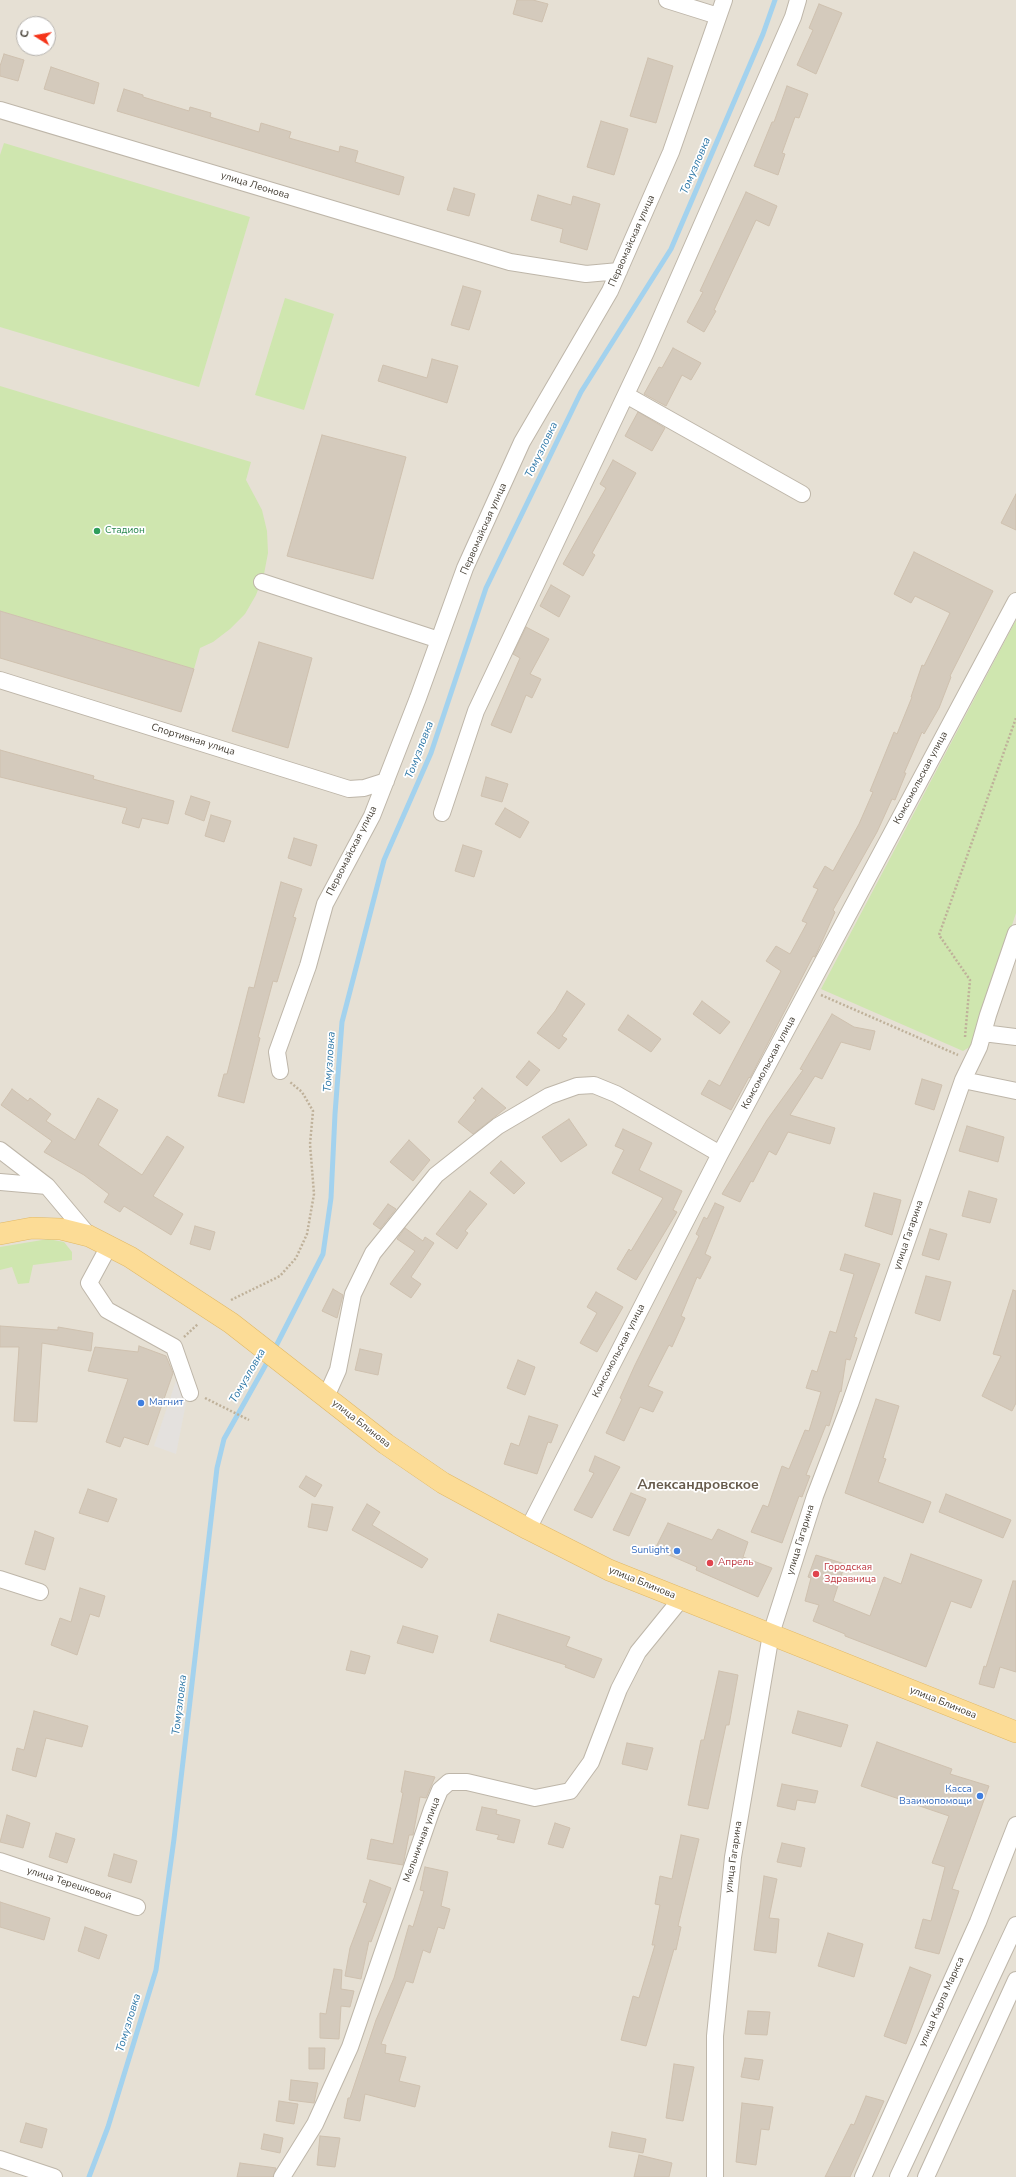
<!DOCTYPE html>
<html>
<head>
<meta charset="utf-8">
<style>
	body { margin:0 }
	#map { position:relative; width:1016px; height:2177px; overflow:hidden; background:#f3eee6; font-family:"Nunito Sans",sans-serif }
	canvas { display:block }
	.north { position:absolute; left:16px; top:16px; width:40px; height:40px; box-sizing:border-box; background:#fff; border:1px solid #b5b2ae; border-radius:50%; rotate:281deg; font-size:11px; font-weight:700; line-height:16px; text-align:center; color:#453f35 }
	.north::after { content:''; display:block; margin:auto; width:14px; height:18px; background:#f5351a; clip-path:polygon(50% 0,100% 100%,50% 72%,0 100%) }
</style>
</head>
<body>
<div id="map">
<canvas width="1016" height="2177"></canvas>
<div class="north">С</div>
</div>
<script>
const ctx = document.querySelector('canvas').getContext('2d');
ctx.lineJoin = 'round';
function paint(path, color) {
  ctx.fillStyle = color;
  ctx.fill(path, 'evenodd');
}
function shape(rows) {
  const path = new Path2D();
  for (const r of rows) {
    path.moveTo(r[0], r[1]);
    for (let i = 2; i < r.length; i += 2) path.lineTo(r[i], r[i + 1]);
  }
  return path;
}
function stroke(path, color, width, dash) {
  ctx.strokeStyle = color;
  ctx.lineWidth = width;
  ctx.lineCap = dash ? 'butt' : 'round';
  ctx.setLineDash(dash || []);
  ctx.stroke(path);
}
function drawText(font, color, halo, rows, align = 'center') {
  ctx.font = font + ' "Nunito Sans",sans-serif';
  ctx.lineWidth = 3.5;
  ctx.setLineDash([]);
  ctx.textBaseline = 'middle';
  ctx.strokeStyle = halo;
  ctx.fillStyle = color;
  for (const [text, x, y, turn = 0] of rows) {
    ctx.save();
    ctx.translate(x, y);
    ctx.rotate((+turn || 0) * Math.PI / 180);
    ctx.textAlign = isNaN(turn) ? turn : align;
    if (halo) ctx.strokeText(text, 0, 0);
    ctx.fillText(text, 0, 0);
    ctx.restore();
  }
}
const residential = shape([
	[0,0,1016,0,1016,2177,0,2177],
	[24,24,48,24,48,48,24,48]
]);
const green = shape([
	[4,143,250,217,199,387,0,327,0,155],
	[285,298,334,314,304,410,255,395],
	[0,386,251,462,246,480,262,510,267,531,268,553,264,574,256,595,245,614,230,629,213,642,200,648,194,669,0,611],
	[1016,620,1016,913,973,1045,963,1051,821,989],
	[48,1239,64,1242,72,1252,72,1260,33,1265,29,1283,18,1284,12,1267,0,1270,0,1247]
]);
const parking = shape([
	[181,1366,186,1403,176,1454,154,1446]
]);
const stream = shape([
	[274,1350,323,1254,331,1198,335,1114,342,1022,384,860,431,753,486,588,581,392,671,249,763,34,775,0],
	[89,2177,108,2127,156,1970,174,1839,217,1468,224,1439,269,1359]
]);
const building = shape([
	[517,0,533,0,548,4,542,22,513,14,517,0],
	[819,4,842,13,816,74,797,65,813,30,809,28,819,4],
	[4,54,24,60,18,81,0,76,0,66,4,54],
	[648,58,673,66,656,123,630,116,648,58],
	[51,67,99,83,94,104,44,89,51,67],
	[787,86,808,94,799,118,795,117,782,153,785,154,778,175,754,166,772,122,774,122,787,86],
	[124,89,143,95,143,97,189,111,190,107,211,113,210,117,259,132,261,123,291,132,289,138,339,152,340,146,358,151,355,162,404,177,399,195,117,111,124,89],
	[601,121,628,129,614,175,587,167,601,121],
	[454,188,475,194,469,216,447,210,454,188],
	[746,192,777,206,769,226,756,220,714,310,716,311,704,332,687,322,703,292,700,291,746,192],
	[538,195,571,205,573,196,600,204,587,250,560,242,563,229,531,220,538,195],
	[463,286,481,291,469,330,451,325,463,286],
	[673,348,701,363,691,380,682,375,666,406,644,394,659,367,662,368,673,348],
	[432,359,458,366,447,403,378,381,383,365,427,378,432,359],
	[638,412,665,428,652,451,625,436,638,412],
	[322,435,406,457,373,579,287,556,322,435],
	[613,460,636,473,592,553,595,555,583,576,563,564,606,488,600,484,613,460],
	[1016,494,1016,530,1001,523,1016,494],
	[914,552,993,591,950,676,951,677,939,708,924,734,922,732,904,773,906,773,895,800,892,799,877,832,833,910,835,912,815,957,813,956,750,1078,749,1077,731,1110,701,1094,709,1080,720,1086,781,971,766,961,776,946,790,954,807,923,802,921,818,889,813,887,825,866,833,871,859,824,873,792,870,791,894,732,897,734,912,697,911,697,922,665,924,666,950,613,915,596,911,603,894,594,914,552],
	[551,585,570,596,559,617,540,606,551,585],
	[0,611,194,669,181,712,0,658,0,611],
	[526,627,549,639,530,674,541,679,532,698,526,695,511,733,491,725,520,658,513,654,526,627],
	[259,642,312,658,288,748,232,731,259,642],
	[0,750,94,776,93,779,174,801,168,824,142,818,139,828,122,823,127,808,0,777,0,750],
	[486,777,508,784,502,802,481,796,486,777],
	[191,796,210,802,204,821,185,814,191,796],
	[505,808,529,822,520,838,495,824,505,808],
	[211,815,231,821,224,842,205,836,211,815],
	[294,838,317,845,311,866,288,858,294,838],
	[463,845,482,851,474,877,455,871,463,845],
	[281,882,302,889,293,917,296,918,277,982,273,981,258,1037,260,1038,244,1103,218,1096,224,1074,227,1074,249,987,254,988,281,882],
	[567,991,585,1004,562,1036,567,1039,559,1049,537,1033,555,1011,567,991],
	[702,1001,730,1022,720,1034,693,1014,702,1001],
	[832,1014,854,1027,875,1031,870,1050,841,1042,822,1079,815,1076,790,1115,835,1128,830,1144,788,1132,776,1155,769,1151,753,1182,751,1181,740,1202,722,1194,767,1120,803,1070,800,1069,832,1014],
	[628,1015,661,1039,651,1052,618,1030,628,1015],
	[529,1061,540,1070,527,1086,516,1077,529,1061],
	[922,1079,942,1085,934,1110,915,1104,922,1079],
	[482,1088,506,1108,473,1134,458,1122,476,1100,473,1098,482,1088],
	[12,1089,28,1101,30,1098,51,1114,46,1121,75,1140,98,1098,118,1110,98,1145,142,1175,167,1136,184,1147,153,1196,183,1214,171,1235,124,1206,120,1212,104,1202,109,1194,84,1175,44,1152,52,1141,1,1105,12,1089],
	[569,1119,587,1145,561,1162,542,1137,569,1119],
	[967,1126,1004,1137,998,1162,959,1151,967,1126],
	[623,1129,652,1143,639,1170,682,1191,673,1210,677,1212,636,1280,617,1269,629,1249,631,1251,663,1198,612,1173,624,1150,615,1146,623,1129],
	[409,1140,430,1160,413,1181,390,1162,409,1140],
	[501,1161,525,1183,514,1194,490,1173,501,1161],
	[470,1191,487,1204,465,1231,468,1233,457,1249,436,1234,470,1191],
	[969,1191,997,1199,990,1223,962,1216,969,1191],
	[874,1193,901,1200,892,1235,865,1226,874,1193],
	[715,1203,724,1207,705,1254,711,1257,700,1279,697,1277,681,1316,685,1318,672,1347,669,1345,648,1386,663,1392,653,1412,640,1407,624,1441,606,1433,622,1399,620,1398,635,1365,699,1236,696,1234,704,1217,707,1219,715,1203],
	[388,1204,396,1209,380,1229,373,1224,388,1204],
	[195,1226,215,1232,210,1250,190,1244,195,1226],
	[405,1228,423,1241,425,1237,434,1243,411,1277,421,1284,411,1298,390,1284,415,1251,397,1239,405,1228],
	[930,1229,947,1234,939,1260,922,1255,930,1229],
	[845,1254,880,1264,854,1337,857,1338,850,1360,846,1359,841,1392,840,1391,829,1426,826,1425,806,1475,810,1476,802,1497,799,1496,782,1543,751,1532,763,1505,768,1507,782,1466,789,1469,805,1430,809,1431,821,1392,806,1388,812,1370,817,1372,830,1331,836,1333,854,1274,840,1270,845,1254],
	[926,1276,951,1282,940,1321,915,1313,926,1276],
	[333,1289,343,1295,337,1318,322,1311,333,1289],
	[1013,1290,1016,1291,1016,1403,1012,1411,982,1396,1001,1356,993,1354,1013,1290],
	[596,1292,623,1307,597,1352,580,1343,597,1313,587,1307,596,1292],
	[0,1326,58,1330,58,1327,93,1333,91,1351,42,1343,37,1422,14,1421,19,1347,0,1347,0,1326],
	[139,1346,166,1356,173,1373,148,1445,124,1437,120,1447,106,1442,128,1379,88,1371,95,1347,138,1352,139,1346],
	[360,1349,382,1354,378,1375,355,1370,360,1349],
	[518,1360,535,1367,525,1395,507,1388,518,1360],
	[876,1399,899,1406,883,1458,886,1459,878,1482,931,1502,923,1523,845,1493,876,1399],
	[529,1416,558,1425,551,1443,548,1442,537,1474,504,1464,511,1443,519,1446,529,1416],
	[595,1456,620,1467,592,1518,574,1510,594,1473,589,1471,595,1456],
	[306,1476,322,1485,315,1497,299,1487,306,1476],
	[88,1489,117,1499,108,1522,79,1513,88,1489],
	[631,1493,646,1499,629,1536,613,1530,631,1493],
	[946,1494,1011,1520,1003,1538,939,1512,946,1494],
	[312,1504,333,1507,327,1531,308,1527,312,1504],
	[367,1504,380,1512,372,1525,428,1559,422,1568,352,1530,367,1504],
	[668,1523,712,1540,718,1529,748,1542,743,1557,772,1568,758,1597,696,1570,697,1567,655,1549,668,1523],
	[35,1531,54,1538,45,1570,25,1564,35,1531],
	[911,1554,982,1580,971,1608,951,1601,926,1667,845,1636,845,1634,813,1621,819,1605,805,1601,811,1578,808,1577,816,1555,845,1564,833,1601,870,1616,884,1577,901,1584,911,1554],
	[1013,1581,1016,1581,1016,1672,1000,1667,994,1688,979,1684,984,1666,986,1667,1013,1581],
	[80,1588,105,1596,99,1617,90,1614,77,1655,51,1645,60,1618,71,1622,80,1588],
	[498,1614,570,1637,566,1646,602,1659,594,1678,565,1667,566,1665,490,1641,498,1614],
	[403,1626,438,1636,433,1653,397,1643,403,1626],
	[351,1651,370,1656,365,1674,346,1670,351,1651],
	[719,1671,738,1675,729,1725,726,1725,708,1809,688,1805,701,1740,704,1740,719,1671],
	[34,1711,88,1726,82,1747,46,1738,36,1777,12,1770,17,1748,24,1750,34,1711],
	[798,1711,848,1725,841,1747,792,1733,798,1711],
	[877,1742,952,1769,950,1774,989,1786,952,1889,959,1891,939,1954,915,1948,923,1919,931,1921,945,1867,932,1863,949,1816,861,1786,877,1742],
	[627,1743,653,1748,647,1770,622,1764,627,1743],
	[405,1771,435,1777,426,1798,420,1797,413,1835,409,1835,403,1865,367,1859,371,1839,393,1844,403,1793,401,1792,405,1771],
	[782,1784,818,1791,815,1803,797,1800,795,1810,777,1806,782,1784],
	[482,1807,497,1810,496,1814,520,1820,514,1843,497,1839,499,1835,476,1830,482,1807],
	[7,1815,30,1823,23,1848,0,1842,7,1815],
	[555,1823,570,1828,563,1848,548,1844,555,1823],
	[56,1833,75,1839,67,1863,49,1857,56,1833],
	[681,1835,699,1839,678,1926,681,1927,676,1950,674,1949,646,2046,621,2040,633,1996,639,1998,655,1945,652,1945,660,1905,655,1904,660,1876,672,1879,681,1835],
	[782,1843,805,1848,801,1867,777,1862,782,1843],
	[114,1854,137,1861,131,1883,108,1876,114,1854],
	[425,1867,448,1872,441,1906,450,1909,444,1929,438,1927,430,1953,423,1950,413,1983,406,1981,381,2044,386,2045,385,2053,406,2057,399,2081,420,2086,415,2107,365,2094,360,2121,344,2118,348,2098,350,2098,376,2020,394,1978,409,1925,413,1927,424,1891,420,1890,425,1867],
	[764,1876,777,1879,769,1918,779,1919,776,1953,754,1950,764,1876],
	[370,1880,391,1888,371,1942,369,1941,361,1979,345,1976,350,1948,367,1903,363,1902,370,1880],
	[0,1902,50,1918,44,1940,0,1927,0,1902],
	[85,1927,107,1935,99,1959,78,1951,85,1927],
	[828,1933,863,1944,854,1977,818,1966,828,1933],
	[910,1967,931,1975,906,2044,884,2036,910,1967],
	[334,1969,342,1970,341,1989,354,1991,350,2007,341,2006,339,2039,320,2038,320,2013,326,2014,334,1969],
	[748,2011,770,2012,767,2035,745,2034,748,2011],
	[309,2048,325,2048,324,2069,309,2069,309,2048],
	[745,2058,763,2060,759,2080,741,2077,745,2058],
	[674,2064,694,2067,683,2121,666,2118,674,2064],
	[291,2080,318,2083,314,2103,289,2100,291,2080],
	[866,2096,884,2101,850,2177,825,2177,851,2124,854,2125,866,2096],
	[279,2101,298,2104,294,2124,276,2121,279,2101],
	[742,2103,773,2107,769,2130,761,2129,756,2165,736,2162,742,2103],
	[26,2123,47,2129,42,2148,20,2142,26,2123],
	[612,2132,646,2139,643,2153,609,2147,612,2132],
	[264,2134,283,2138,280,2153,261,2149,264,2134],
	[320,2136,340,2138,335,2167,317,2165,320,2136],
	[639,2155,672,2163,669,2177,634,2177,639,2155],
	[240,2163,276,2168,273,2177,237,2177,240,2163]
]);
const path = shape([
	[821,995,958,1055],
	[965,1037,970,980,939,935,1016,718],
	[231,1300,280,1276,296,1258,307,1234,314,1194,310,1144,313,1111,302,1092,290,1082],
	[184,1337,198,1324],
	[205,1398,249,1420]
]);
const minor = shape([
	[667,0,718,16],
	[0,110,510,262,586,274,619,271],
	[626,395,802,494],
	[262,582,439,640],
	[0,680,349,789,364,788,386,781],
	[442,813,476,711,646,352,793,17,798,0],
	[983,1033,1016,1037],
	[280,1071,277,1052,308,966,325,904,372,816,418,698,465,568,522,442,610,291,671,152,724,0],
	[963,1080,1016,1091],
	[0,1150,47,1186,89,1236],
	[0,1182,47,1186],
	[109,1246,89,1283,107,1310,174,1347,190,1393],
	[326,1397,338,1370,353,1294,373,1253,436,1175,498,1126,549,1096,577,1086,594,1085,616,1094,720,1154],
	[528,1529,720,1154,1016,601],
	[0,1579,40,1592],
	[0,1861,137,1907],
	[0,2159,54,2177],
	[282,2177,315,2124,350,2047,432,1809,440,1790,449,1782,467,1782,535,1798,570,1791,591,1762,619,1689,638,1652,681,1599],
	[715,2177,715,2036,733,1857,771,1634,815,1496,850,1404,963,1080,979,1047,988,1015,1016,933],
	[863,2177,978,1922,1016,1825],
	[898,2177,1016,1925],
	[926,2177,1016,1980]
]);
const major = shape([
	[0,1234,32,1228,61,1229,89,1236,130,1257,231,1323,386,1444,443,1483,528,1529,609,1570,1016,1732]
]);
const markers = [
	[97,531,4,"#2e9e5b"],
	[141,1403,4,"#3f7fe0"],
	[677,1551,4,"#3f7fe0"],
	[710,1563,4,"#e0444e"],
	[816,1574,4,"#e0444e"],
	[980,1796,4,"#3f7fe0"]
];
const streetNames = [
	["улица Леонова",255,186,17],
	["Первомайская улица",632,241,-66],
	["Первомайская улица",484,529,-66],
	["Спортивная улица",193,740,17],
	["Комсомольская улица",921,778,-62],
	["Первомайская улица",352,851,-63],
	["Комсомольская улица",769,1063,-62],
	["улица Гагарина",909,1235,-71],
	["Комсомольская улица",619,1351,-63],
	["улица Блинова",361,1424,38],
	["улица Гагарина",801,1540,-73],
	["улица Блинова",642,1583,22],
	["улица Блинова",943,1703,22],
	["Мельничная улица",422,1840,-70],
	["улица Гагарина",734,1857,-82],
	["улица Терешковой",69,1884,18],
	["улица Карла Маркса",942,2002,-66]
];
const leisureNames = [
	["Стадион",105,531]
];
const shopNames = [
	["Магнит",149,1403,"left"],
	["Sunlight",669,1551],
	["Касса",972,1790],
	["Взаимопомощи",972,1802]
];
const healthNames = [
	["Апрель",718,1563],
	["Городская",824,1568],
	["Здравница",824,1580]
];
const waterNames = [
	["Томузловка",696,166,-67],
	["Томузловка",542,450,-64],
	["Томузловка",420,750,-69],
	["Томузловка",330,1062,-86],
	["Томузловка",248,1376,-60],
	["Томузловка",180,1705,-83],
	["Томузловка",129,2023,-73]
];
const districtNames = [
	["Александровское",698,1486]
];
paint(residential, '#e6e0d4');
paint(green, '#cfe6af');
paint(parking, '#e4e1de');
stroke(stream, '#a3d2ee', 5);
paint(building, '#d4cabc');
stroke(building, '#cfc1af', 1);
stroke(minor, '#beb6a9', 18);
stroke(major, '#e1b966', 22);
stroke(path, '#bfb19a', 2.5, [2, 2]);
stroke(minor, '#fff', 16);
stroke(major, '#fcdc96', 21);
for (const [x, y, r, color] of markers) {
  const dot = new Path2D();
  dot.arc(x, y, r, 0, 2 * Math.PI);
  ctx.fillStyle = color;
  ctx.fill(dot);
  stroke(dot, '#fff', 1.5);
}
drawText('10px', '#453f35', '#fff', streetNames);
drawText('10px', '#27864d', '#fff', leisureNames, 'left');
drawText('10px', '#366cbe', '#fff', shopNames, 'right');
drawText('10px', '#be3a42', '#fff', healthNames, 'left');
drawText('italic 11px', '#2f78a7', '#fff', waterNames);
drawText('bold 14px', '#685c4d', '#fff', districtNames);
</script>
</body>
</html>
